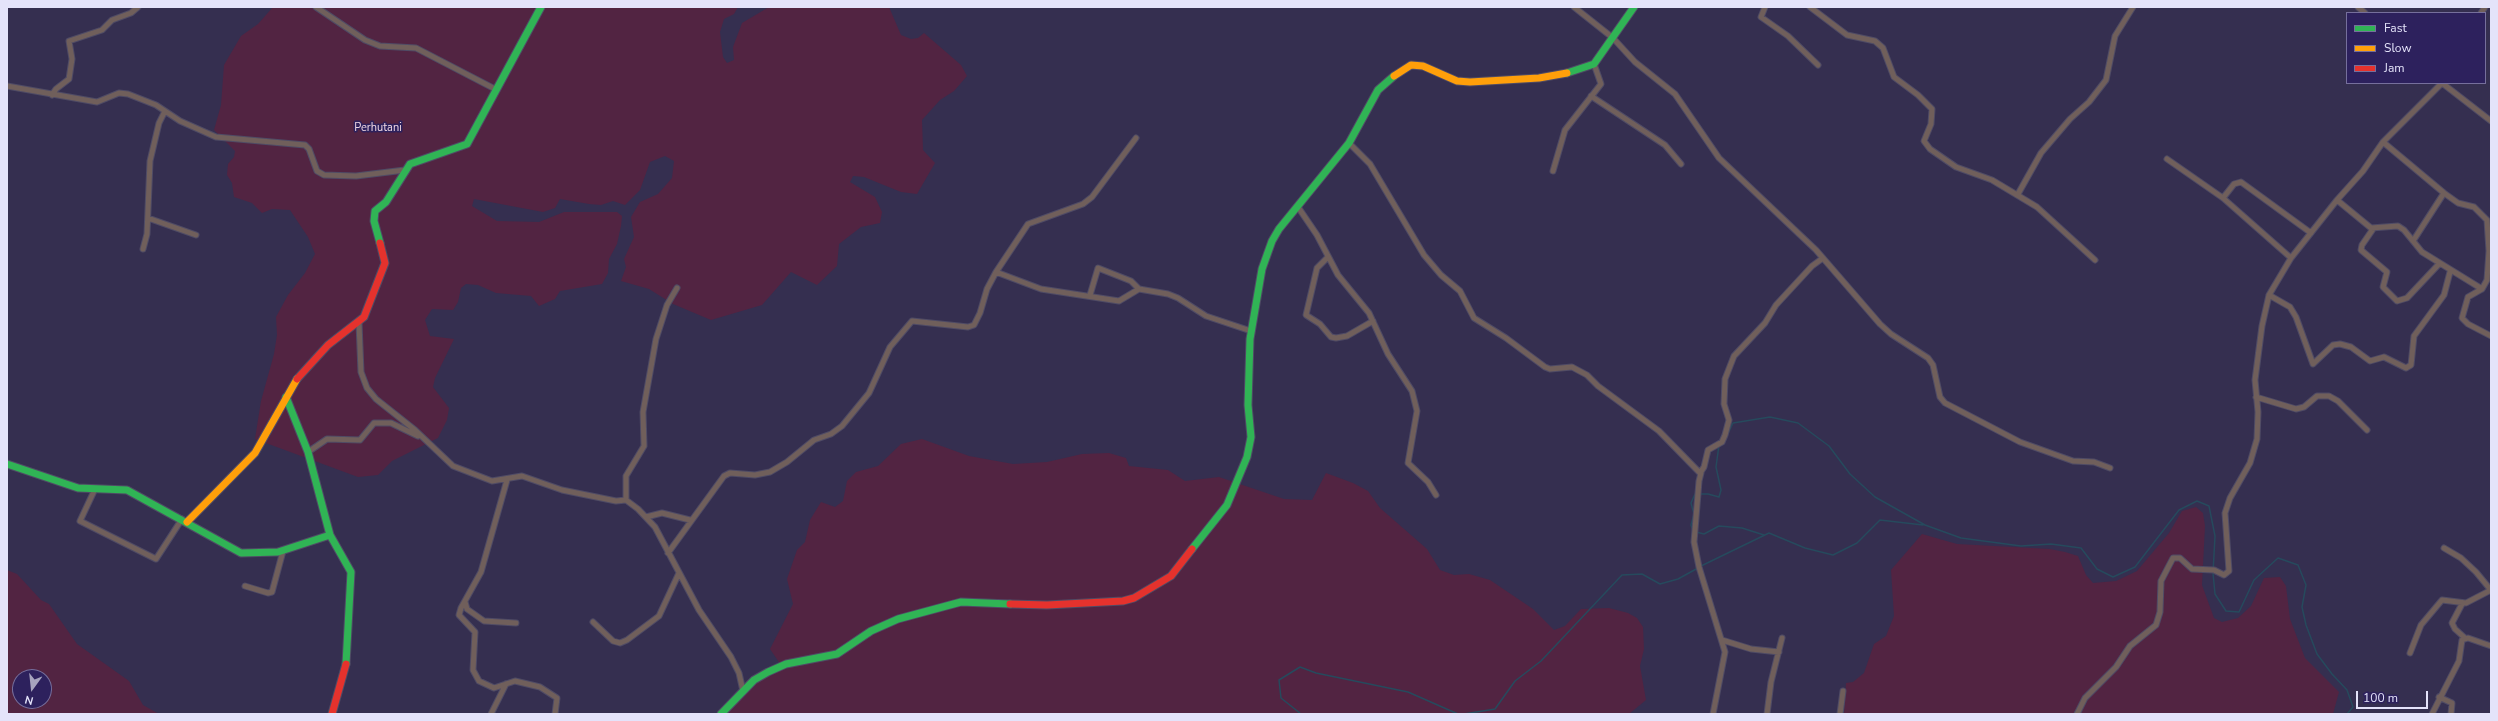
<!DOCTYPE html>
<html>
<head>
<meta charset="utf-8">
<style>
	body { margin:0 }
	#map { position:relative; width:2498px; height:721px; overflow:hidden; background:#352f50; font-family:"Nunito Sans",sans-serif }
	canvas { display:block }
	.frame { position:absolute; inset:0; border:8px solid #e4e3fa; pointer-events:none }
	.legend { position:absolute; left:2346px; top:12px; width:140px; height:72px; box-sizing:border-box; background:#2d215d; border:1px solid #766f9c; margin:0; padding:5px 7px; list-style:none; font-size:12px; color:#e4e3fa }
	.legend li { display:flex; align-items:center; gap:8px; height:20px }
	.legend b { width:20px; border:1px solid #766f9c }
	.north { position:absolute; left:12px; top:669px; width:40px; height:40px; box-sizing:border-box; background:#2d215d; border:1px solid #766f9c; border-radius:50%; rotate:195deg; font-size:11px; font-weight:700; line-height:16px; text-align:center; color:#e4e3fa }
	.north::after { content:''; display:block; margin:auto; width:14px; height:18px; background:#a7a4be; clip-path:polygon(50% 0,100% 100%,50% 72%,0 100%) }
	.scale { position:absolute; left:2356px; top:691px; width:72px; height:18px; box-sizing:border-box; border:2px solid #e4e3fa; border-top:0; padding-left:5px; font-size:12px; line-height:14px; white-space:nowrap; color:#e4e3fa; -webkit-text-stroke:3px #2d215d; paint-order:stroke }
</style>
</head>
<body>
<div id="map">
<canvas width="2498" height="721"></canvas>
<div class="frame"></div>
<ul class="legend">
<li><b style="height:5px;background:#30b455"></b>Fast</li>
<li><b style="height:5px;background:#ff9f0a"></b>Slow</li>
<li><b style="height:5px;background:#e5322d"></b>Jam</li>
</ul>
<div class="north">N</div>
<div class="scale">100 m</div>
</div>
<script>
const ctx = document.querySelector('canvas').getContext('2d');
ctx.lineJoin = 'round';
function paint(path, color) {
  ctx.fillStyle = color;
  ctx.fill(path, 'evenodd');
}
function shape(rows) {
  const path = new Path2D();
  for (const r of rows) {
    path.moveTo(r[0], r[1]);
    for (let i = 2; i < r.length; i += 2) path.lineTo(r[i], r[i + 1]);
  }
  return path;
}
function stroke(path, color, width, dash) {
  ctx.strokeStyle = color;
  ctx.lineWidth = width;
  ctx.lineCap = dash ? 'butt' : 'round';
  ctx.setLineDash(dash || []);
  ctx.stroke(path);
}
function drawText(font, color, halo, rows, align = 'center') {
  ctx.font = font + ' "Nunito Sans",sans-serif';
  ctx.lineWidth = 3;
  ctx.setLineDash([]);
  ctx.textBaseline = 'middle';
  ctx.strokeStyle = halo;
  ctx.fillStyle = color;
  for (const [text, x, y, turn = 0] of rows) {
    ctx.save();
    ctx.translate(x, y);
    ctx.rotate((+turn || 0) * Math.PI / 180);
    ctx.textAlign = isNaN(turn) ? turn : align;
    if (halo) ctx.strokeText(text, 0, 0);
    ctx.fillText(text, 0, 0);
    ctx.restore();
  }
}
const green = shape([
	[273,7,738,7,734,14,724,19,720,32,723,57,727,63,734,60,733,47,742,23,769,7,889,7,901,35,911,39,918,38,924,33,961,65,967,76,954,91,940,100,922,120,923,150,935,163,917,194,901,192,864,177,853,176,850,182,875,197,882,212,880,223,861,227,839,244,837,266,817,285,791,272,762,305,711,320,673,304,649,289,621,281,626,267,624,259,634,237,631,217,640,202,658,194,672,178,674,161,665,156,650,162,640,190,625,205,613,201,601,205,589,204,560,199,555,208,543,212,474,199,472,206,497,221,539,222,564,212,617,212,622,216,621,226,617,244,609,259,608,273,602,284,560,291,555,299,539,306,531,296,496,293,478,285,466,284,461,288,458,302,453,310,432,309,425,320,430,336,454,339,435,378,433,387,449,408,447,420,438,438,392,461,378,475,358,477,255,439,261,401,274,354,277,335,276,317,288,295,305,273,315,254,308,237,290,210,272,209,262,213,252,203,234,197,232,183,227,175,228,164,234,157,235,151,214,130,221,105,224,65,241,36,258,24],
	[922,439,969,456,1013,464,1047,462,1082,454,1109,453,1126,458,1129,466,1168,470,1185,481,1219,477,1284,499,1312,500,1326,473,1353,483,1368,491,1380,508,1427,549,1440,570,1454,575,1469,574,1490,580,1533,609,1554,630,1565,626,1581,609,1609,608,1628,613,1637,618,1643,627,1644,649,1640,666,1646,700,1629,714,724,714,761,678,783,668,770,649,793,604,787,579,797,550,805,542,810,520,821,502,835,507,843,501,847,481,856,472,878,466,901,444],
	[2196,507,2203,513,2205,526,2202,585,2214,618,2222,622,2238,618,2251,606,2264,578,2280,577,2286,586,2290,619,2305,658,2339,692,2333,714,1844,714,1846,683,1853,682,1864,673,1874,644,1886,636,1894,616,1891,570,1922,534,1957,544,2050,549,2065,552,2078,556,2086,575,2093,583,2116,581,2137,571,2169,533,2182,511],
	[7,570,17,574,41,600,49,604,77,644,129,681,143,705,159,714,7,714],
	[20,677,44,677,44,701,20,701]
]);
const stream = shape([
	[1725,440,1733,423,1770,417,1798,423,1829,446,1850,474,1875,497,1925,525,1961,538,2021,546,2051,544,2081,548,2097,569,2113,577,2135,567,2179,510,2197,501,2209,506,2215,536,2213,573,2215,594,2226,611,2239,612,2254,580,2278,558,2298,565,2306,585,2302,607,2306,625,2317,654,2332,674,2347,690,2353,707,2347,714],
	[1693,531,1691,525,1694,514,1691,503,1695,494,1708,494,1719,497,1721,490,1716,467,1719,445],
	[1696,532,1704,534,1719,526,1742,528,1764,535],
	[1701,566,1769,533,1805,548,1833,555,1857,543,1880,520,1923,525],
	[1301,714,1281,698,1279,680,1300,667,1316,673,1408,692,1458,714],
	[1464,714,1495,709,1515,681,1541,661,1622,575,1642,574,1660,584,1678,579,1698,568]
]);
const street = shape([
	[316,7,365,40,380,46,416,48,495,89],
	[1574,7,1613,38,1635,62,1675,94,1719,158,1816,250,1880,324,1891,334,1928,358,1933,365,1940,397,1945,403,2020,442,2073,461,2094,462,2110,468],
	[1765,7,1761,17,1788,36,1818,65],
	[1810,7,1847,35,1875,41,1883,48,1894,77,1918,95,1932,109,1931,124,1924,141,1930,149,1956,167,1992,180,2037,207,2095,260],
	[2358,7,2365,13],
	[2481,13,2485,7],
	[2442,83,2491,121],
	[7,86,97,102,119,93,128,94,156,105,180,121,216,137,305,145,309,149,317,171,324,175,356,176,405,170],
	[52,95,56,89,69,79,72,59,69,41,102,30,112,20,131,13,138,7],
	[1591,96,1665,145,1681,164],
	[2383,142,2444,193,2413,241],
	[1349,143,1370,164,1424,255,1441,275,1460,291,1474,318,1506,338,1545,367,1550,369,1572,367,1587,375,1598,386,1659,431,1700,473,1704,467,1708,450,1722,442,1725,435,1729,420,1724,404,1725,379,1734,356,1765,323,1776,305,1812,266,1823,258],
	[2167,159,2223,198,2291,258],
	[1553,171,1565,130,1601,84,1594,64],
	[2444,193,2458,203,2474,207,2487,220,2489,251,2487,280,2482,289,2468,297,2462,318,2468,324,2491,336],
	[2018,194,2041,153,2070,119,2089,102,2106,80,2115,36,2133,7],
	[2223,198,2234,184,2241,182,2311,233],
	[2337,200,2371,228,2398,226,2404,230,2422,252,2482,289],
	[1298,207,1317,235,1338,275,1369,313,1388,354,1412,391,1417,411,1408,463,1428,482,1436,495],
	[148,218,196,235],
	[2373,229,2362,245,2361,250,2387,272,2383,287,2397,301,2407,298,2439,264],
	[143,249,147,234,150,161,159,123,165,111],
	[1328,257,1317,268,1306,315,1320,324,1331,337,1336,338,1347,336,1373,321],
	[996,272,1028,224,1083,204,1092,197,1136,138],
	[1090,295,1098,268,1131,281,1139,289],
	[2269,295,2290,307,2296,317,2313,364,2333,345,2340,344,2351,347,2370,361,2384,357,2406,368,2411,365,2414,336,2444,295,2450,272],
	[359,323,361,372,367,388,376,399,415,430,453,466,492,481,522,476,562,490,616,501,626,500,638,509,655,527,699,610,731,657,739,673,743,691],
	[2256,397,2296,409,2304,407,2317,396,2329,396,2338,401,2367,430],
	[308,452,327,439,360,440,374,423,391,423,418,436],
	[1701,473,1699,481,1694,542,1699,567,1725,652,1713,714],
	[507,480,481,572,461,608,459,615,475,632,473,670,479,681,494,688,515,681,540,687,557,698,555,714],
	[95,489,80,521,156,559,182,519],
	[626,500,626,476,644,446,643,412,656,339,667,305,677,288],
	[646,517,662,513,690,520],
	[2444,548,2461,558,2476,572,2490,589],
	[668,553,724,476,730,473,755,475,770,472,787,462,814,440,831,434,842,426,869,393,890,347,912,321,968,327,974,325,980,313,987,289,996,272,1041,289,1119,301,1139,289,1168,294,1178,298,1206,316,1251,331],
	[245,586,268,593,272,592,283,551],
	[465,602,467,609,484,621,516,623],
	[2462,604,2452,623,2455,629,2465,638],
	[593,622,613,641,620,643,627,640,659,616,679,573],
	[1722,640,1751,649,1779,652],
	[2410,653,2421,625,2442,600,2466,603,2491,590],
	[2439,697,2452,703,2451,714],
	[491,714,506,684],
	[1767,714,1771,682,1782,638],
	[1840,714,1843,691],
	[2077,714,2085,698,2116,667,2130,646,2156,625,2160,612,2161,581,2173,558,2180,558,2192,569,2214,570,2224,575,2229,571,2225,513,2230,498,2250,463,2257,439,2258,412,2255,380,2262,326,2269,295,2291,258,2337,200,2363,171,2383,142,2442,83],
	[2432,714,2459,661,2462,640,2468,638,2491,646]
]);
const fast = shape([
	[1567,73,1594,64,1634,7],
	[380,243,374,221,375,211,386,202,410,164,467,144,541,7],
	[286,397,308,452,330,535],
	[7,464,78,488,127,490,241,553,278,552,330,535,351,572,346,664],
	[1192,549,1227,505,1247,457,1251,437,1248,405,1250,339,1262,269,1272,241,1279,229,1349,143,1378,90,1394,76],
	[721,714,754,680,768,672,786,664,837,654,871,631,898,619,961,602,1010,604]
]);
const slow = shape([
	[1394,76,1411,65,1423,66,1457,81,1470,82,1539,78,1567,73],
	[187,522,255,453,297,379]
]);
const jam = shape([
	[297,379,328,345,364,317,385,263,380,243],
	[1010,604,1047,605,1123,601,1134,598,1171,576,1192,549],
	[332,714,346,664]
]);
const parkNames = [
	["Perhutani",378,128]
];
paint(green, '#522442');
stroke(stream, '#264a5d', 1.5);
stroke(street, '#4f4b65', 7);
stroke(fast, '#4f4b65', 9);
stroke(slow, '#4f4b65', 9);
stroke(jam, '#4f4b65', 9);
stroke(street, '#705f5b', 5);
stroke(fast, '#30b455', 7);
stroke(slow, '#ff9f0a', 7);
stroke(jam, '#e5322d', 7);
drawText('11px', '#f1d7e3', '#2d215d', parkNames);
</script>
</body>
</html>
